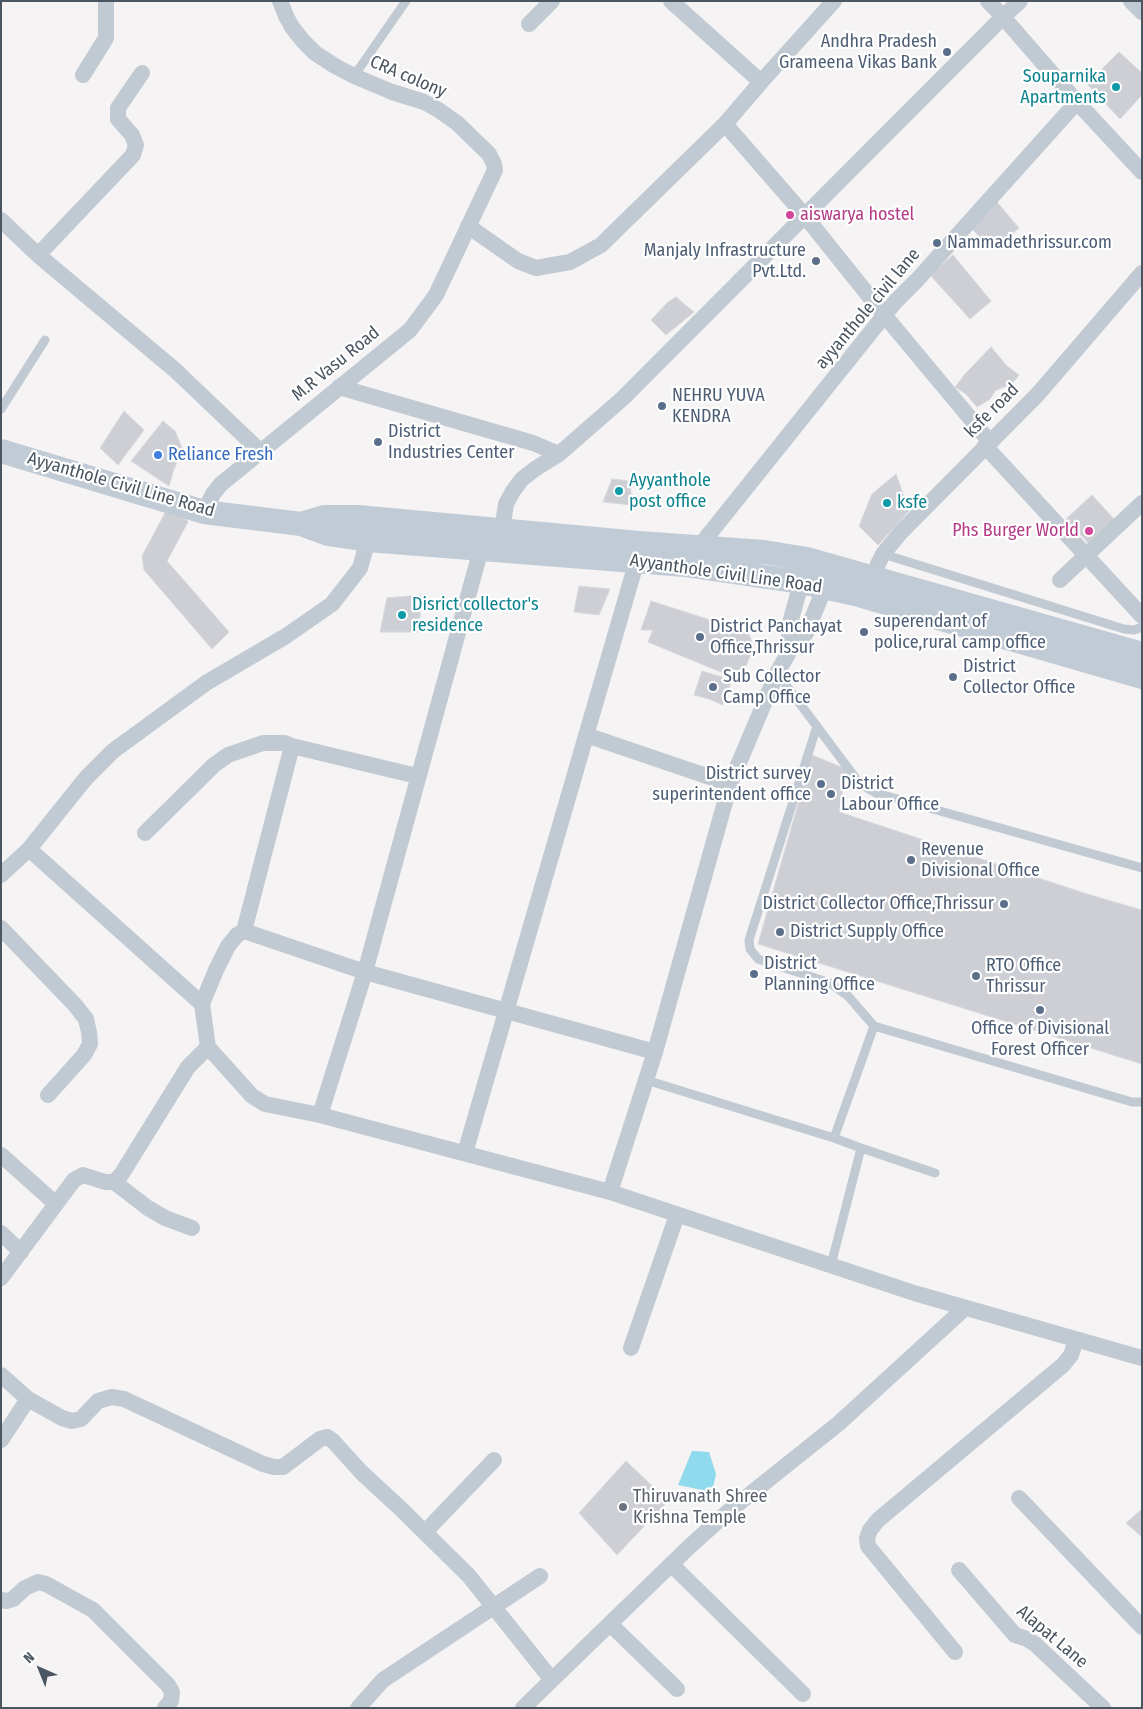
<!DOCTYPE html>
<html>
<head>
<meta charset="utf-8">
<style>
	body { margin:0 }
	#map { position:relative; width:1143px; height:1709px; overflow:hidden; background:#f5f3f3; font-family:"Fira Sans Condensed",sans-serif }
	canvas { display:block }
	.frame { position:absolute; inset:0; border:2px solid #4a5661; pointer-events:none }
	.north { position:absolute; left:15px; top:1644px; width:50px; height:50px; -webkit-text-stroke:4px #fff; paint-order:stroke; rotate:316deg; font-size:14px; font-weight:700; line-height:20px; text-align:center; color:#4a5661 }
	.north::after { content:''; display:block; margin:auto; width:18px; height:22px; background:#4a5661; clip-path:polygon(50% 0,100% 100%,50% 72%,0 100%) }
</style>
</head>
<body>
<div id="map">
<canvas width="1143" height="1709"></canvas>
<div class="frame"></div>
<div class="north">N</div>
</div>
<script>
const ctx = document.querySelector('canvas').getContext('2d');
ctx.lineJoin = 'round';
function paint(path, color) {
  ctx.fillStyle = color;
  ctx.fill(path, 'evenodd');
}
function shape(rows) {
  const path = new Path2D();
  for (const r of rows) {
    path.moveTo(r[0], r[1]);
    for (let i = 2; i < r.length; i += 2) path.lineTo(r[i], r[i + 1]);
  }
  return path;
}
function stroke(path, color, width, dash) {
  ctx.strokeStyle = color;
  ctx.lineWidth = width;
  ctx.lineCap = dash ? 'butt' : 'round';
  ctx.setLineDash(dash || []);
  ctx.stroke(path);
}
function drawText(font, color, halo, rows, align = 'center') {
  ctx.font = font + ' "Fira Sans Condensed",sans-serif';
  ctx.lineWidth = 4.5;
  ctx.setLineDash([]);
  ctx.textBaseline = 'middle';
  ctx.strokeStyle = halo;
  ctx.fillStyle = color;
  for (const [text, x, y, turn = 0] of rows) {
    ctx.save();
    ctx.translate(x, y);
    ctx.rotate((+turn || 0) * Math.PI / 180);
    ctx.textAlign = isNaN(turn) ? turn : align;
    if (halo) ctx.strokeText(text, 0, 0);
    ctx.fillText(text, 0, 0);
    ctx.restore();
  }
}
const water = shape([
	[692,1451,709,1452,716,1474,712,1492,678,1485]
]);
const building = shape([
	[1119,52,1142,73,1142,95,1120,119,1087,84,1119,52],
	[997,202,1019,228,993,250,970,227,997,202],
	[953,255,991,301,970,319,930,275,953,255],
	[676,297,694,312,666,335,651,320,667,303,676,297],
	[991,347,1007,366,1019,375,1012,384,996,390,990,399,977,407,966,394,955,387,965,374,991,347],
	[124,411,144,430,118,465,100,448,124,411],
	[163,421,175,431,183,450,174,469,169,486,131,461,163,421],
	[896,474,909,511,878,545,859,526,872,494,896,474],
	[612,479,630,481,632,505,603,502,612,479],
	[1092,495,1114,519,1088,543,1066,519,1092,495],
	[166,511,182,514,188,522,167,561,229,632,212,649,144,570,142,556,166,511],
	[579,586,610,589,599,615,574,612,579,586],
	[421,595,419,632,380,632,387,598,421,595],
	[651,601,748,632,754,647,740,680,648,642,653,630,641,630,651,601],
	[702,671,732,680,723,705,709,699,694,695,702,671],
	[812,755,846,769,839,812,1087,894,1142,910,1142,1064,758,944,812,755],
	[626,1461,668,1501,617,1555,579,1513,626,1461],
	[1142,1509,1142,1537,1126,1523,1142,1509]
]);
const service = shape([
	[354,76,406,1],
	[1,409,45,340],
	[883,554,1124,629,1134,630,1142,627],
	[777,673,857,780,867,788,876,793,1142,868],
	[817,726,749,940,750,949,758,959,830,983,848,996,874,1026,1132,1102,1142,1102],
	[646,1080,834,1138,861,1148,831,1265],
	[834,1138,874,1026],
	[861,1148,935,1173]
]);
const minor = shape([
	[671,1,761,82],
	[1020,1,1003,17,1077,102,1142,172],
	[1131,1,1142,12],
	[529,24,552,1],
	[83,75,106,38,106,1],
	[725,124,805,216,885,316,990,442],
	[1,220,38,255,175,370,260,451],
	[468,226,518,261,536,268,570,262,601,245,725,124,761,82,834,1],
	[38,255,133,155,136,145,132,135,118,119,118,108,142,73],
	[339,387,533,443,559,454],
	[985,446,1142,616],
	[204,512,213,494,221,484,410,330,436,295,495,170,494,164,489,154,457,123,437,109,424,102,392,92,354,76,335,66,315,53,303,41,292,27,286,16,280,1],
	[502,530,506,504,513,491,522,479,535,469,559,454,622,399,1003,17,988,1],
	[481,540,481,549,365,972,244,931,237,935,228,946,216,970,202,1004,208,1047,252,1096,265,1104,320,1115,610,1192,655,1052,730,784,777,673,793,645,806,633,825,587,827,579],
	[698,548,895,302,918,279,1077,102],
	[874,578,878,564,883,554,901,532,1038,394,1142,273],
	[1060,580,1142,503],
	[793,645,788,630,804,573],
	[586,735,730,784],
	[145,833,214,765,228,755,263,743,285,743,292,746,417,776],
	[29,849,202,1004],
	[1,875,29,849,86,778,113,751,206,683,286,636,332,604,360,568,368,540],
	[1,928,75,1005,86,1019,89,1032,90,1044,84,1055,48,1095],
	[244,931,292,746],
	[320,1115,365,972,655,1052],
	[465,1153,637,560],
	[1,1155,56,1204,74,1180,83,1175,105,1182,114,1182,121,1175,188,1067,208,1047],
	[114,1182,148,1208,165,1218,192,1228],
	[610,1192,914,1293,1142,1358],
	[1,1233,21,1252],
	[1,1278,56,1204],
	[631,1348,677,1215],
	[1,1375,28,1399,62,1418,72,1421,81,1419,98,1401,112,1397,124,1399,263,1464,274,1467,283,1467,320,1439,327,1437,333,1441,361,1472,400,1508,469,1576,552,1680],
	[1,1440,28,1399],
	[1019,1498,1142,1627],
	[425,1532,494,1460],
	[671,1564,803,1694],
	[959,1570,1015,1635,1027,1639,1035,1644,1103,1708],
	[1,1600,7,1601,13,1599,25,1588,38,1582,46,1584,93,1610,168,1685,172,1692,171,1701,165,1708],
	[610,1624,677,1689],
	[955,1652,868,1546,867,1538,870,1530,878,1520,1063,1365,1071,1355,1076,1340],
	[358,1708,383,1680,540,1576],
	[523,1708,689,1547,729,1511,838,1424,965,1308]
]);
const secondary = shape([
	[1,451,204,512,301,524,328,534,368,540,685,565,801,582,855,594,1142,677],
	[301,524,324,517,358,517,639,543,764,552,807,559,1142,654]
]);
const markers = [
	[947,52,5,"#5c6f8a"],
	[1116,87,5,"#0f9aa8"],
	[790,215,5,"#d1479c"],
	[937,243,5,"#5c6f8a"],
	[816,261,5,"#5c6f8a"],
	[662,406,5,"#5c6f8a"],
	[378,442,5,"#5c6f8a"],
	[158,455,5,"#3f7fe0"],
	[619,491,5,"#0f9aa8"],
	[887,503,5,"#0f9aa8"],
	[1089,531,5,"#d1479c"],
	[402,615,5,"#0f9aa8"],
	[864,632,5,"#5c6f8a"],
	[700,637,5,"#5c6f8a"],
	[953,677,5,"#5c6f8a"],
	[713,687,5,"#5c6f8a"],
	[821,784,5,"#5c6f8a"],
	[831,794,5,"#5c6f8a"],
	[911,860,5,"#5c6f8a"],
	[1004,904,5,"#5c6f8a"],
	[780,932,5,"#5c6f8a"],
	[754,974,5,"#5c6f8a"],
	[976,976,5,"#5c6f8a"],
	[1040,1010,5,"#5c6f8a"],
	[623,1507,5,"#6b7280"]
];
const serviceNames = [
	["Andhra Pradesh",937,42,"right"],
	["Grameena Vikas Bank",937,63,"right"],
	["Nammadethrissur.com",947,243],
	["Manjaly Infrastructure",806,251,"right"],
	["Pvt.Ltd.",806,272,"right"],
	["NEHRU YUVA",672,396],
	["KENDRA",672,417],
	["District",388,432],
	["Industries Center",388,453],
	["superendant of",874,622],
	["police,rural camp office",874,643],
	["District Panchayat",710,627],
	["Office,Thrissur",710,648],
	["District",963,667],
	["Collector Office",963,688],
	["Sub Collector",723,677],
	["Camp Office",723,698],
	["District survey",811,774,"right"],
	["superintendent office",811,795,"right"],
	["District",841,784],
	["Labour Office",841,805],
	["Revenue",921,850],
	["Divisional Office",921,871],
	["District Collector Office,Thrissur",994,904,"right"],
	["District Supply Office",790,932],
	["District",764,964],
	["Planning Office",764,985],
	["RTO Office",986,966],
	["Thrissur",986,987],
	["Office of Divisional",1040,1029,"center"],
	["Forest Officer",1040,1050,"center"]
];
const streetNames = [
	["CRA colony",408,77,23],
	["ayyanthole civil lane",868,309,-50],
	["M.R Vasu Road",336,364,-39],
	["ksfe road",992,411,-45],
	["Ayyanthole Civil Line Road",121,485,16],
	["Ayyanthole Civil Line Road",726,574,8],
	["Alapat Lane",1052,1637,40]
];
const cultureNames = [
	["Souparnika",1106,77,"right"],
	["Apartments",1106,98,"right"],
	["Ayyanthole",629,481],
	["post office",629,502],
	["ksfe",897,503],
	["Disrict collector's",412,605],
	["residence",412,626]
];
const hotelNames = [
	["aiswarya hostel",800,215],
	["Phs Burger World",1079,531,"right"]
];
const shopNames = [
	["Reliance Fresh",168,455]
];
const worshipNames = [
	["Thiruvanath Shree",633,1497],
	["Krishna Temple",633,1518]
];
paint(water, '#90daee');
paint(building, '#cdcfd5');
stroke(building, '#d7d9de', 1);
stroke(service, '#c1cad2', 9);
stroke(minor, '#c1cad2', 16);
stroke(secondary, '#c1cbd6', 24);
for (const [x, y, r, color] of markers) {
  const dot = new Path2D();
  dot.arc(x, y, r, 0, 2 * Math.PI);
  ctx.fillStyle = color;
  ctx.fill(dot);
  stroke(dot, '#fff', 2);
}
drawText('18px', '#4e5e75', '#fff', serviceNames, 'left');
drawText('18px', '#4a5661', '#fff', streetNames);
drawText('18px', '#0d838f', '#fff', cultureNames, 'left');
drawText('18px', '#b23c85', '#fff', hotelNames, 'left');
drawText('18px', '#366cbe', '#fff', shopNames, 'left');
drawText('18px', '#5b616d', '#fff', worshipNames, 'left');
</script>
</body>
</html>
